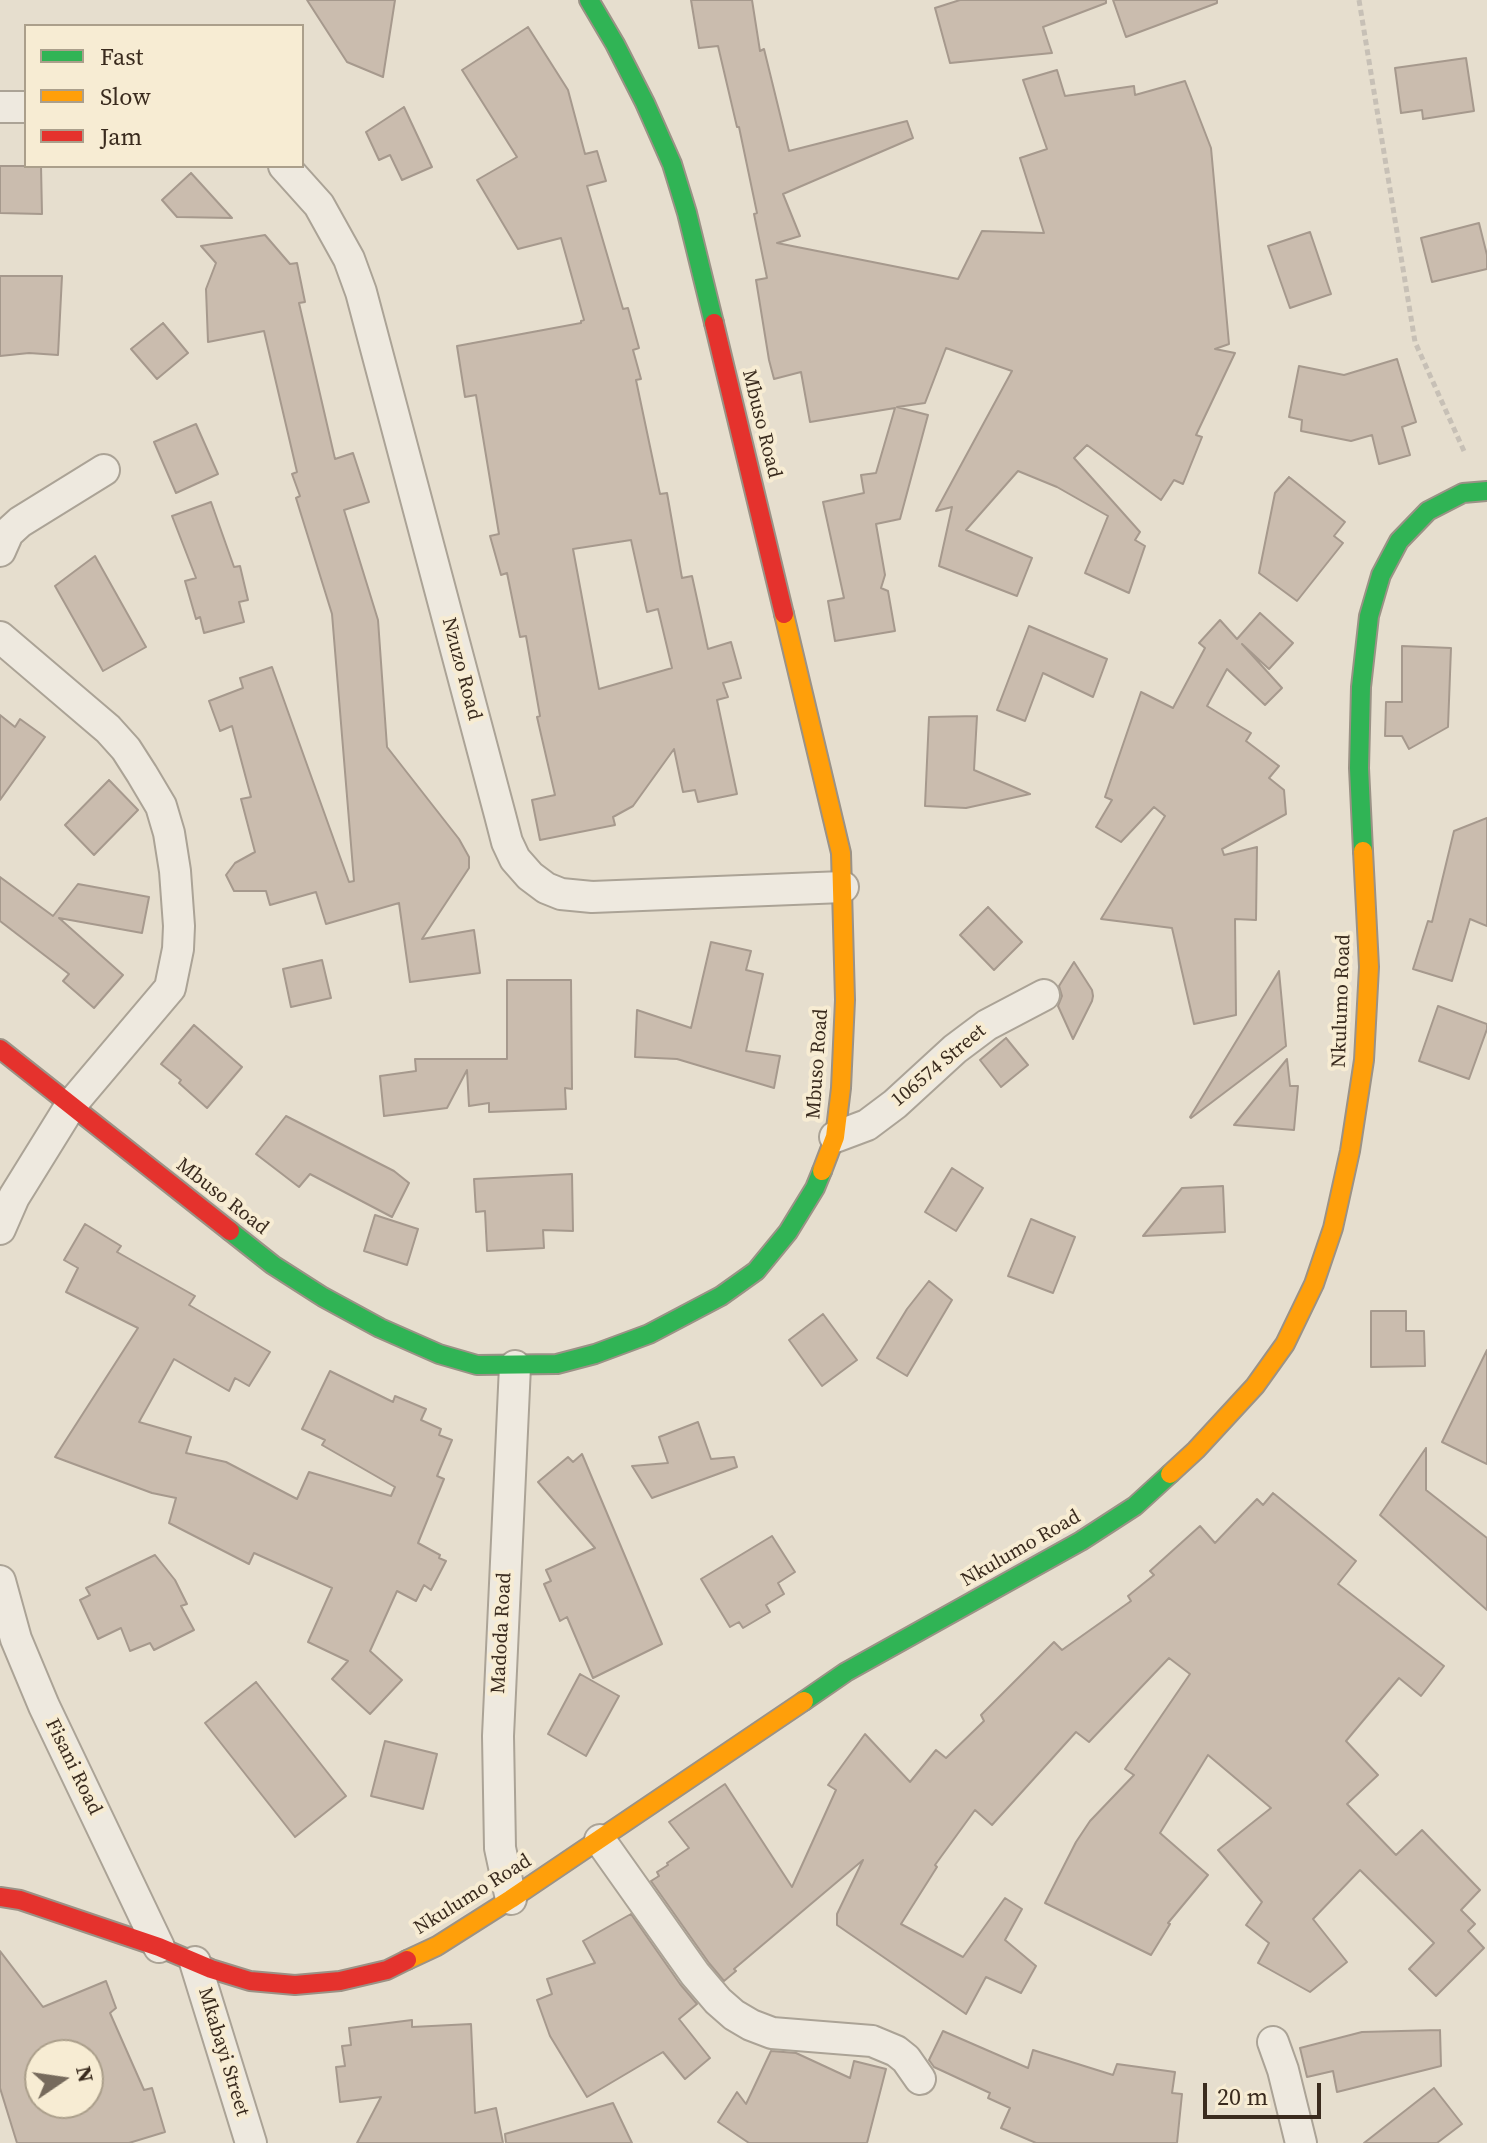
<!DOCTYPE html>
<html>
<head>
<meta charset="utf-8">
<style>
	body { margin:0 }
	#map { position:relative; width:1487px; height:2143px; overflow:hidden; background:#e6dece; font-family:"Source Serif 4",serif }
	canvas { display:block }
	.legend { position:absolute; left:24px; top:24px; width:280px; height:144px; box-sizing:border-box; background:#f7ecd3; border:2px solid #ab9f8b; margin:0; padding:10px 14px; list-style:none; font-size:24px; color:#3a2b1e }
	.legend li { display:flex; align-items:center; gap:16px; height:40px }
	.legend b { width:40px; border:2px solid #ab9f8b }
	.north { position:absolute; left:24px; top:2039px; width:80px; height:80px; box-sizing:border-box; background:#f7ecd3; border:2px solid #ab9f8b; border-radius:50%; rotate:77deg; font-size:22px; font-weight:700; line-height:32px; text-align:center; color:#3a2b1e }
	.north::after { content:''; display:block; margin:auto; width:28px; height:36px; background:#766a5c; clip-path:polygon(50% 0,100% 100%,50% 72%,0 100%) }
	.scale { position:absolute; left:1203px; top:2083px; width:118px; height:36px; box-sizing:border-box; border:4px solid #3a2b1e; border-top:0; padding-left:10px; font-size:24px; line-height:28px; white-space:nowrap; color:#3a2b1e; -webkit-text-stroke:6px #f7ecd3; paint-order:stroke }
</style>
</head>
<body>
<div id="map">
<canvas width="1487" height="2143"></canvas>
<ul class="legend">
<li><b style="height:10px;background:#30b455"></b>Fast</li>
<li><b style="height:10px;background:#ff9f0a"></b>Slow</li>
<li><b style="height:10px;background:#e5322d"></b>Jam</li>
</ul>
<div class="north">N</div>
<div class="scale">20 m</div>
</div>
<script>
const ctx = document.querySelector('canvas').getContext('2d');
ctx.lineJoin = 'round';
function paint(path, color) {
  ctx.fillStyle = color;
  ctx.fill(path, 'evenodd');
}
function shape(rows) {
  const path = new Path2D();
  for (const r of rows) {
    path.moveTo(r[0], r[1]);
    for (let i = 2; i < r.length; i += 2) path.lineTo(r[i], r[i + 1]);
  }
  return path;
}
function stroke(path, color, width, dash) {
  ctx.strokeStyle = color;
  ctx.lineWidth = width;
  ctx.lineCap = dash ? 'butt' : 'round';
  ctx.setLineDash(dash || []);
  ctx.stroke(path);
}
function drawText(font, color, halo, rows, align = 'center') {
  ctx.font = font + ' "Source Serif 4",serif';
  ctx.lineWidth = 8;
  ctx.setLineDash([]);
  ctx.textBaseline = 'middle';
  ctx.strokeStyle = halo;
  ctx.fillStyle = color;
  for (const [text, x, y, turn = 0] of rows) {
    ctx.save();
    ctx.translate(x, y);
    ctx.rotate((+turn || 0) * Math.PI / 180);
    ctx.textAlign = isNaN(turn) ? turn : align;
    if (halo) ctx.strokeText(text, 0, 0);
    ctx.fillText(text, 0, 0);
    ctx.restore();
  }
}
const building = shape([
	[307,0,395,0,383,77,347,62,307,0],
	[691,0,752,0,760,51,764,49,789,151,907,121,913,138,783,194,800,236,777,243,958,279,982,231,1044,233,1020,158,1047,149,1023,80,1057,70,1065,96,1134,86,1135,95,1185,81,1211,148,1229,344,1215,349,1235,353,1196,435,1202,437,1183,484,1174,480,1161,500,1087,445,1074,458,1140,532,1135,540,1145,546,1129,593,1085,573,1108,516,1057,487,1018,471,966,530,1032,558,1017,596,939,566,952,507,936,511,1012,371,946,348,925,403,897,407,928,415,900,519,876,524,885,575,881,588,888,591,895,631,835,641,828,601,844,598,823,502,864,493,861,475,876,473,895,408,810,422,801,372,774,379,769,360,756,280,767,278,754,214,757,213,739,127,737,127,718,46,699,48,691,0],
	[960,0,1106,0,1106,3,1043,27,1052,53,950,63,935,8,960,0],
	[1113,0,1217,0,1217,3,1126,37,1113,0],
	[528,27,568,90,585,154,597,151,606,181,587,186,623,309,628,308,639,348,633,350,641,379,636,380,660,494,667,493,682,578,692,576,708,649,731,642,741,678,723,683,728,697,717,700,737,794,698,802,695,790,683,792,674,749,633,806,613,817,615,825,540,840,532,800,555,795,537,717,540,716,526,636,520,637,507,573,501,575,490,536,499,534,476,395,465,397,457,346,581,323,581,321,584,320,561,238,518,249,477,180,517,157,462,70,528,27],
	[631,540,647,612,658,609,672,668,599,689,573,549,631,540],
	[1466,58,1474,111,1423,119,1422,110,1401,113,1395,68,1466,58],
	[404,107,432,167,402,180,390,155,379,160,366,132,404,107],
	[0,166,41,166,42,214,0,213,0,166],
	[191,173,232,218,177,217,162,200,191,173],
	[1479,223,1487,255,1487,269,1432,282,1421,238,1479,223],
	[1310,232,1331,294,1290,308,1268,246,1310,232],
	[265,235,290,264,297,263,305,302,299,303,335,459,353,453,369,502,344,510,378,620,387,747,459,839,469,857,469,868,422,939,474,930,480,973,410,982,399,903,326,924,316,892,270,905,266,891,234,891,226,875,235,863,255,852,241,799,251,797,232,726,220,731,209,701,243,688,240,678,272,667,349,882,354,881,332,614,296,498,300,496,292,474,297,472,264,331,208,342,206,289,216,263,201,246,265,235],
	[0,276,62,276,58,355,29,353,0,356,0,276],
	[163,323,188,353,157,379,131,349,163,323],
	[1397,359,1416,422,1402,427,1410,455,1379,464,1372,435,1351,441,1301,431,1302,420,1289,417,1299,366,1344,375,1397,359],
	[196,424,218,474,176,493,154,442,196,424],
	[1289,477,1345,522,1334,536,1343,543,1297,601,1259,573,1275,493,1289,477],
	[211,502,234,567,240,566,248,600,239,602,244,622,204,633,200,617,196,619,185,581,196,578,172,516,211,502],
	[95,556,146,647,103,671,55,586,95,556],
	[1260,613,1293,643,1269,669,1242,644,1282,688,1265,705,1227,669,1207,706,1251,733,1246,741,1279,766,1269,778,1284,790,1286,814,1222,849,1224,855,1257,847,1256,920,1235,919,1236,1015,1194,1024,1172,928,1101,919,1165,816,1154,807,1121,842,1096,827,1112,800,1105,797,1141,692,1173,708,1205,648,1199,643,1220,620,1237,639,1260,613],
	[1029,626,1107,659,1093,697,1043,673,1025,721,997,710,1029,626],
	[1402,646,1451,648,1448,727,1409,749,1402,736,1385,736,1386,702,1402,702,1402,646],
	[0,715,15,727,20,719,45,737,0,800,0,715],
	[977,716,974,770,1030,794,966,808,925,806,929,717,977,716],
	[109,780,138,810,94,855,65,825,109,780],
	[1487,818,1487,926,1470,919,1452,981,1413,969,1428,921,1432,922,1454,831,1487,818],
	[0,877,53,916,78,884,149,897,142,933,59,918,123,975,94,1008,63,981,69,974,0,921,0,877],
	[988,907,1022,942,994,970,960,935,988,907],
	[711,942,751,951,746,970,763,974,746,1051,780,1056,774,1088,677,1059,635,1057,637,1010,691,1028,711,942],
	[322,960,331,998,291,1007,283,969,322,960],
	[1074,962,1092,990,1093,996,1092,1001,1073,1039,1058,1006,1062,996,1059,986,1074,962],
	[1279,971,1286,1046,1191,1118,1190,1117,1279,971],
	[507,980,571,980,572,1089,565,1088,566,1109,489,1112,489,1103,469,1106,467,1070,447,1108,384,1116,380,1076,416,1071,415,1059,507,1059,507,980],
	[1438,1006,1487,1024,1487,1029,1469,1079,1419,1061,1438,1006],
	[194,1025,242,1067,207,1108,179,1083,181,1080,161,1064,194,1025],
	[1006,1038,1028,1065,1001,1087,980,1060,1006,1038],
	[1287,1059,1290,1086,1298,1086,1294,1130,1234,1125,1287,1059],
	[286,1116,394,1171,409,1183,392,1217,310,1174,299,1187,256,1154,286,1116],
	[952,1168,983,1188,956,1231,925,1212,952,1168],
	[572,1174,573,1231,543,1230,544,1248,487,1251,485,1211,476,1212,474,1179,572,1174],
	[1223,1186,1225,1232,1143,1236,1182,1188,1223,1186],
	[375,1215,418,1229,407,1265,364,1251,375,1215],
	[1031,1219,1075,1237,1053,1293,1008,1276,1031,1219],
	[85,1224,121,1246,117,1252,195,1296,189,1305,270,1352,249,1386,235,1378,229,1391,174,1359,139,1422,191,1437,186,1453,226,1462,297,1499,309,1472,391,1496,395,1487,322,1445,325,1440,302,1429,330,1371,393,1402,395,1396,426,1409,421,1420,441,1429,439,1435,452,1440,437,1476,444,1479,418,1543,440,1555,439,1558,446,1561,431,1590,424,1585,416,1601,397,1591,370,1651,402,1680,370,1714,332,1679,348,1661,308,1642,332,1588,254,1553,249,1564,169,1523,176,1498,152,1493,55,1457,138,1328,66,1292,78,1268,64,1260,85,1224],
	[929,1281,952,1300,907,1376,877,1358,907,1309,929,1281],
	[1371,1311,1406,1311,1406,1331,1424,1331,1425,1366,1371,1367,1371,1311],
	[823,1314,857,1360,822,1386,789,1340,823,1314],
	[1487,1350,1487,1464,1442,1442,1487,1350],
	[698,1422,711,1459,734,1457,737,1467,652,1498,632,1466,668,1463,659,1437,698,1422],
	[1426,1448,1426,1490,1487,1538,1487,1610,1380,1515,1426,1448],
	[582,1454,662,1644,593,1678,567,1617,560,1621,544,1584,551,1581,546,1570,595,1548,538,1482,568,1457,573,1462,582,1454],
	[1273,1493,1356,1561,1338,1584,1444,1666,1421,1696,1399,1678,1346,1741,1378,1775,1347,1804,1396,1855,1422,1830,1480,1890,1461,1910,1475,1924,1468,1931,1484,1948,1436,1996,1409,1969,1434,1943,1360,1870,1313,1919,1347,1962,1310,1992,1258,1963,1269,1943,1246,1925,1262,1902,1218,1850,1271,1808,1208,1755,1160,1833,1208,1875,1168,1923,1170,1924,1151,1955,1045,1903,1076,1842,1090,1821,1134,1775,1125,1769,1190,1674,1169,1658,1089,1742,1076,1732,992,1825,975,1810,935,1865,937,1867,901,1924,963,1957,1005,1898,1022,1909,1005,1940,1036,1966,1021,1993,986,1977,966,2014,837,1925,837,1914,863,1860,734,1969,736,1971,724,1981,709,1963,651,1881,659,1876,657,1872,668,1865,667,1863,689,1848,669,1822,725,1784,792,1887,836,1790,828,1785,865,1734,910,1782,936,1750,946,1758,984,1721,981,1715,1054,1642,1062,1650,1131,1601,1128,1596,1154,1575,1150,1571,1200,1526,1215,1543,1257,1499,1263,1505,1273,1493],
	[772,1536,795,1572,778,1583,784,1594,766,1605,770,1612,743,1628,739,1622,730,1627,701,1579,772,1536],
	[155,1555,175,1580,187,1604,181,1606,194,1630,154,1650,150,1643,130,1651,121,1628,98,1639,80,1600,90,1595,86,1588,155,1555],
	[580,1674,619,1696,586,1756,548,1734,580,1674],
	[256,1682,346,1796,295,1837,205,1723,256,1682],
	[385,1741,437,1754,423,1809,371,1796,385,1741],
	[631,1914,680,1984,697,2004,679,2019,710,2058,685,2079,663,2052,587,2097,550,2036,537,2000,552,1994,547,1979,595,1963,583,1941,631,1914],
	[0,1951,43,2007,106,1981,116,2008,110,2013,144,2090,152,2088,165,2132,129,2143,17,2143,0,2088,0,1951],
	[40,2055,88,2055,88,2103,40,2103,40,2055],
	[412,2020,412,2027,471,2024,475,2113,496,2108,503,2143,357,2143,381,2097,340,2102,336,2067,345,2066,342,2046,351,2045,349,2028,412,2020],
	[1440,2030,1441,2066,1337,2092,1333,2071,1307,2077,1300,2048,1362,2032,1440,2030],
	[943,2031,1028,2068,1033,2050,1113,2075,1117,2064,1175,2072,1172,2093,1182,2094,1177,2143,1036,2143,1001,2128,1010,2108,988,2098,990,2093,934,2067,929,2060,943,2031],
	[771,2051,796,2053,850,2078,854,2061,886,2069,867,2143,749,2143,718,2122,737,2092,746,2104,771,2051],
	[1434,2088,1462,2124,1437,2143,1364,2143,1434,2088],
	[613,2103,632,2143,506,2143,505,2134,613,2103]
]);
const path = shape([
	[1359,0,1415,342,1464,451]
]);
const street = shape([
	[0,107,26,107],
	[284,166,319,205,349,259,361,292,500,815,507,842,515,859,530,876,546,888,561,894,592,897,843,887],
	[0,551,8,533,20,522,104,470],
	[0,637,108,729,126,749,142,774,161,806,169,833,175,871,179,926,178,949,170,988,71,1105,14,1197,0,1229],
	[835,1137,867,1125,895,1104,955,1049,987,1025,1044,995],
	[0,1581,16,1639,44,1706,159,1947],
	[600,1840,695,1974,718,2001,734,2015,751,2025,772,2033,872,2041,896,2051,906,2059,920,2079],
	[511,1899,500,1848,498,1736,515,1366],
	[195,1962,251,2143],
	[1273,2042,1283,2070,1301,2143]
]);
const fast = shape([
	[589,0,615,44,645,103,672,164,687,213,714,323],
	[1363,851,1359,768,1361,687,1369,616,1381,575,1399,541,1428,511,1463,493,1487,491],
	[230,1231,273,1265,323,1297,380,1328,439,1354,477,1365,557,1364,595,1354,649,1334,721,1296,756,1271,788,1232,815,1188,822,1171],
	[804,1701,846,1672,1081,1541,1135,1506,1170,1474]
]);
const slow = shape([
	[784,614,841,853,845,1000,841,1088,835,1137,822,1171],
	[1170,1474,1196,1450,1255,1386,1285,1344,1314,1284,1333,1228,1350,1151,1364,1060,1369,967,1363,851],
	[407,1960,437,1946,511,1899,804,1701]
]);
const jam = shape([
	[714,323,784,614],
	[0,1049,230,1231],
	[0,1897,20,1900,159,1947,211,1969,250,1981,295,1985,340,1981,387,1970,407,1960]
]);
const streetNames = [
	["Mbuso Road",761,424,76],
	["Nzuzo Road",461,669,75],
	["Nkulumo Road",1342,1001,-88],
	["Mbuso Road",818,1064,-86],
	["106574 Street",939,1066,-40],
	["Mbuso Road",222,1197,38],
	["Nkulumo Road",1021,1549,-30],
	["Madoda Road",502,1633,-87],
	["Fisani Road",73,1767,64],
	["Nkulumo Road",473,1895,-32],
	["Mkabayi Street",223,2052,73]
];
paint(building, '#cabcae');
stroke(building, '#a6998d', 2);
stroke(street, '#aba396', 34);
stroke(fast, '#9b9286', 22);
stroke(slow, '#9b9286', 22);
stroke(jam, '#9b9286', 22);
stroke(path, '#c7c0b6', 5, [6, 4]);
stroke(street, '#eee9df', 30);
stroke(fast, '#30b455', 18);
stroke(slow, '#ff9f0a', 18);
stroke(jam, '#e5322d', 18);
drawText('20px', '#3a2b1e', '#f7ecd3', streetNames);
</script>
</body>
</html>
